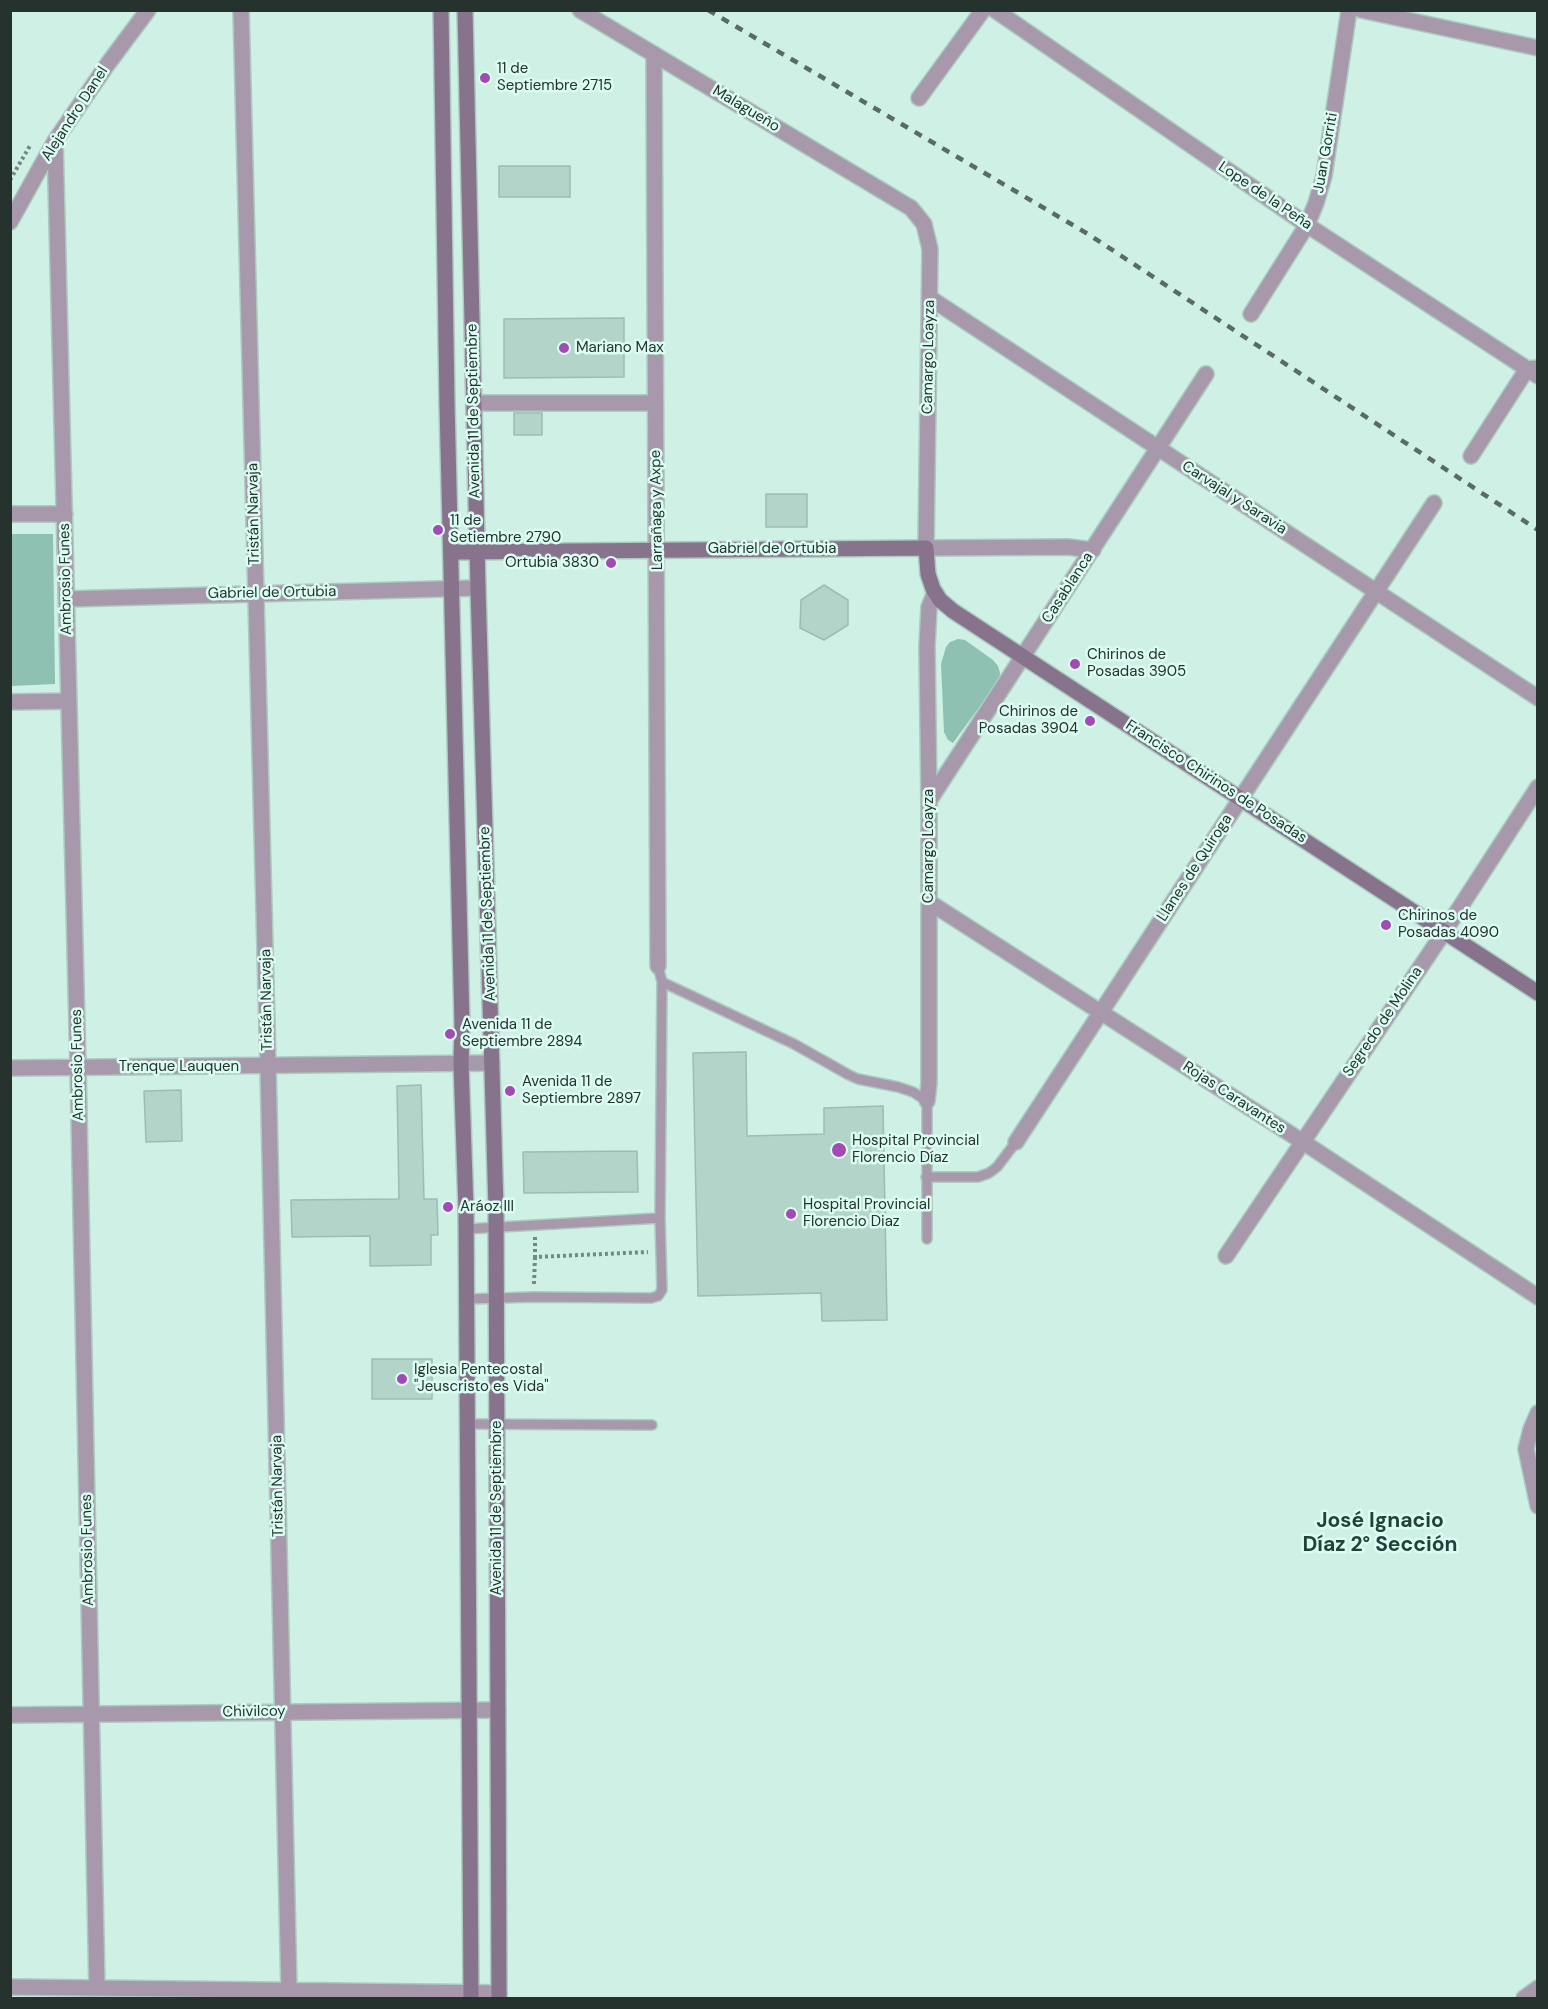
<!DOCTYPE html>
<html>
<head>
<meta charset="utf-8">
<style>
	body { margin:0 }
	#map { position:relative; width:1548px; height:2009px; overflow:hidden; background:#cef0e5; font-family:"DM Sans",sans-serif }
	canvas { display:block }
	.frame { position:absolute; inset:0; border:12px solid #25322e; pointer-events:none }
</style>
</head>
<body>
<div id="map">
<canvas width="1548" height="2009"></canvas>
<div class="frame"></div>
</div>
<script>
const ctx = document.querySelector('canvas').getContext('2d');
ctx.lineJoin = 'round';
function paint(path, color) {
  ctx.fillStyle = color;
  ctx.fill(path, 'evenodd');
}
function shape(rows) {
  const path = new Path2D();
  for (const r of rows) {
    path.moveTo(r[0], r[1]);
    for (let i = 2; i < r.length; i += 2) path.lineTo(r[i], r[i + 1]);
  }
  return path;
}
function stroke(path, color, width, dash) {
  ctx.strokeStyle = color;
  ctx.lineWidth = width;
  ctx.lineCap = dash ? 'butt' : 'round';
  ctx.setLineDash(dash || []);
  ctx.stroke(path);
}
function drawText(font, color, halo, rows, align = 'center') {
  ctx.font = font + ' "DM Sans",sans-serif';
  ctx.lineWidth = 5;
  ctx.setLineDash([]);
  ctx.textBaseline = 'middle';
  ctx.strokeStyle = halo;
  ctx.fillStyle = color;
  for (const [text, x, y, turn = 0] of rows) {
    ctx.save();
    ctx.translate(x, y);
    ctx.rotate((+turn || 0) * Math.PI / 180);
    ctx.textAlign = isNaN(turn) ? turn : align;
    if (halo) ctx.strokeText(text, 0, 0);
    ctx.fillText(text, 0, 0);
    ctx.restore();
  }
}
const green = shape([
	[10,534,53,534,55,684,11,686],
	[958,639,965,640,993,660,998,666,1000,673,999,680,953,743,948,740,944,732,941,664,946,647,950,642]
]);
const building = shape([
	[499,166,570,166,570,197,499,197,499,166],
	[624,318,624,377,504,378,504,319,624,318],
	[514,413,542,413,542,435,514,435,514,413],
	[766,494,807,494,807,527,766,527,766,494],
	[824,585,848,600,848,625,824,640,800,628,801,600,824,585],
	[746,1052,747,1136,824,1134,824,1108,883,1106,887,1320,822,1321,821,1293,698,1296,693,1053,746,1052],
	[421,1085,424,1199,437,1199,438,1235,431,1235,431,1265,370,1266,370,1236,292,1237,291,1200,399,1199,397,1086,421,1085],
	[181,1090,182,1141,146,1142,144,1091,181,1090],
	[637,1151,638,1192,524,1193,523,1152,637,1151],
	[372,1359,432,1359,432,1399,372,1399,372,1359]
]);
const path = shape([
	[10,180,31,144],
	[535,1237,535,1257,648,1252],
	[534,1284,535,1257]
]);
const lane = shape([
	[662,982,794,1044,849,1075,858,1079,898,1087,913,1092,927,1101,927,1239],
	[926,1177,978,1177,989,1173,997,1167,1016,1142],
	[466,1229,660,1218],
	[466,1299,534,1297,651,1298,658,1296,662,1290,660,1218,662,982,658,966],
	[467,1424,652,1425]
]);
const street = shape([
	[241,10,268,1066,289,1990],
	[580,10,911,208,924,224,930,249,926,548,1068,547,1093,550],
	[995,10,1307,225,1538,376],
	[1361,10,1538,48],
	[654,54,658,966],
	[919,98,983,10],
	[55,141,78,1067,97,1988],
	[10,222,55,141,107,65,148,10],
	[930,298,1538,698],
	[1251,314,1307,225,1316,203,1324,176,1349,10],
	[475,403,655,403],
	[1471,456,1527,369,1538,368],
	[10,514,65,514],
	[67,599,478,588],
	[10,702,69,701],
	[929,801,1206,374],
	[929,902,1303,1142,1538,1297],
	[10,1068,492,1063],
	[927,1101,929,1083,929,801,927,646,929,607,935,592],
	[1016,1142,1434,503],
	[1226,1256,1444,932,1538,787],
	[1538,1413,1531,1429,1526,1449,1538,1506],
	[10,1715,498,1710],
	[10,1987,499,1993],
	[1524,1998,1538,1988]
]);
const secondary = shape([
	[441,10,447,404,462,1024,461,1064,466,1209,471,1998],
	[465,10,478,588,496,1209,499,1998],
	[451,552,926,548,928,574,933,589,940,600,953,611,1538,993]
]);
const rail = shape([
	[708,10,1088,234,1538,530]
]);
const markers = [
	[485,78,6,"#a24ab6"],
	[564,348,6,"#a24ab6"],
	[438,530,6,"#a24ab6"],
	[611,563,6,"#a24ab6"],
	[1075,664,6,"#a24ab6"],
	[1090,721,6,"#a24ab6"],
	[1386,925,6,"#a24ab6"],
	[450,1034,6,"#a24ab6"],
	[510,1091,6,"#a24ab6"],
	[839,1150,8,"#a24ab6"],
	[448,1207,6,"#a24ab6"],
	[791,1214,6,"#a24ab6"],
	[402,1379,6,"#a24ab6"]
];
const poiNames = [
	["11 de",497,69],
	["Septiembre 2715",497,86],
	["Mariano Max",576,348],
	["11 de",450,521],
	["Setiembre 2790",450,538],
	["Ortubia 3830",599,563,"right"],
	["Chirinos de",1087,655],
	["Posadas 3905",1087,672],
	["Chirinos de",1078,712,"right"],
	["Posadas 3904",1078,729,"right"],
	["Chirinos de",1398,916],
	["Posadas 4090",1398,933],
	["Avenida 11 de",462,1025],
	["Septiembre 2894",462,1042],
	["Avenida 11 de",522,1082],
	["Septiembre 2897",522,1099],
	["Hospital Provincial",852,1141],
	["Florencio Díaz",852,1158],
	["Hospital Provincial",803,1205],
	["Florencio Diaz",803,1222],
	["Aráoz III",460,1207],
	["Iglesia Pentecostal",414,1370],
	["\"Jeuscristo es Vida\"",414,1387]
];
const streetNames = [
	["Malagueño",746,109,31],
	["Alejandro Danel",75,114,-57],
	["Juan Gorriti",1326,153,-80],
	["Lope de la Peña",1265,196,34],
	["Camargo Loayza",929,357,-89],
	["Avenida 11 de Septiembre",474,411,-91],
	["Carvajal y Saravia",1234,498,33],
	["Larrañaga y Axpe",657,510,-91],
	["Tristán Narvaja",254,514,-91],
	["Gabriel de Ortubia",772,549],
	["Ambrosio Funes",66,579,-91],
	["Casablanca",1068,588,-57],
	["Gabriel de Ortubia",272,593,-1],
	["Francisco Chirinos de Posadas",1216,782,33],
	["Camargo Loayza",929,846,-90],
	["Llanes de Quiroga",1195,868,-57],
	["Avenida 11 de Septiembre",488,914,-92],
	["Tristán Narvaja",267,1000,-91],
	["Segredo de Molina",1383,1022,-56],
	["Ambrosio Funes",78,1065,-91],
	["Trenque Lauquen",179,1067],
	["Rojas Caravantes",1234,1098,33],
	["Tristán Narvaja",278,1486,-91],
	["Avenida 11 de Septiembre",497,1508,-90],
	["Ambrosio Funes",88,1550,-91],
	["Chivilcoy",254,1712,-1]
];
const districtNames = [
	["José Ignacio",1380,1521],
	["Díaz 2° Sección",1380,1545]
];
paint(green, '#8ec1b2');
paint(building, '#b2d4c9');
stroke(building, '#9cbdb2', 1.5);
stroke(lane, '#accac0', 12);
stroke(street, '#accac0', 18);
stroke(secondary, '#accac0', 18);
stroke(path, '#738a83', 4, [3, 3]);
stroke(lane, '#a799ab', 9);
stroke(street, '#a799ab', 15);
stroke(secondary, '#88738d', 15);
stroke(rail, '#586b65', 4.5, [8, 8]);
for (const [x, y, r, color] of markers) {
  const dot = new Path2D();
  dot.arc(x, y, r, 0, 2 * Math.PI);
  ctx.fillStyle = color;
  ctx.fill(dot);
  stroke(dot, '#dbfdf2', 2);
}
drawText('15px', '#25322e', '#dbfdf2', poiNames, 'left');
drawText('15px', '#25322e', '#dbfdf2', streetNames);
drawText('bold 21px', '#244139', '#dbfdf2', districtNames);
</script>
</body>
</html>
